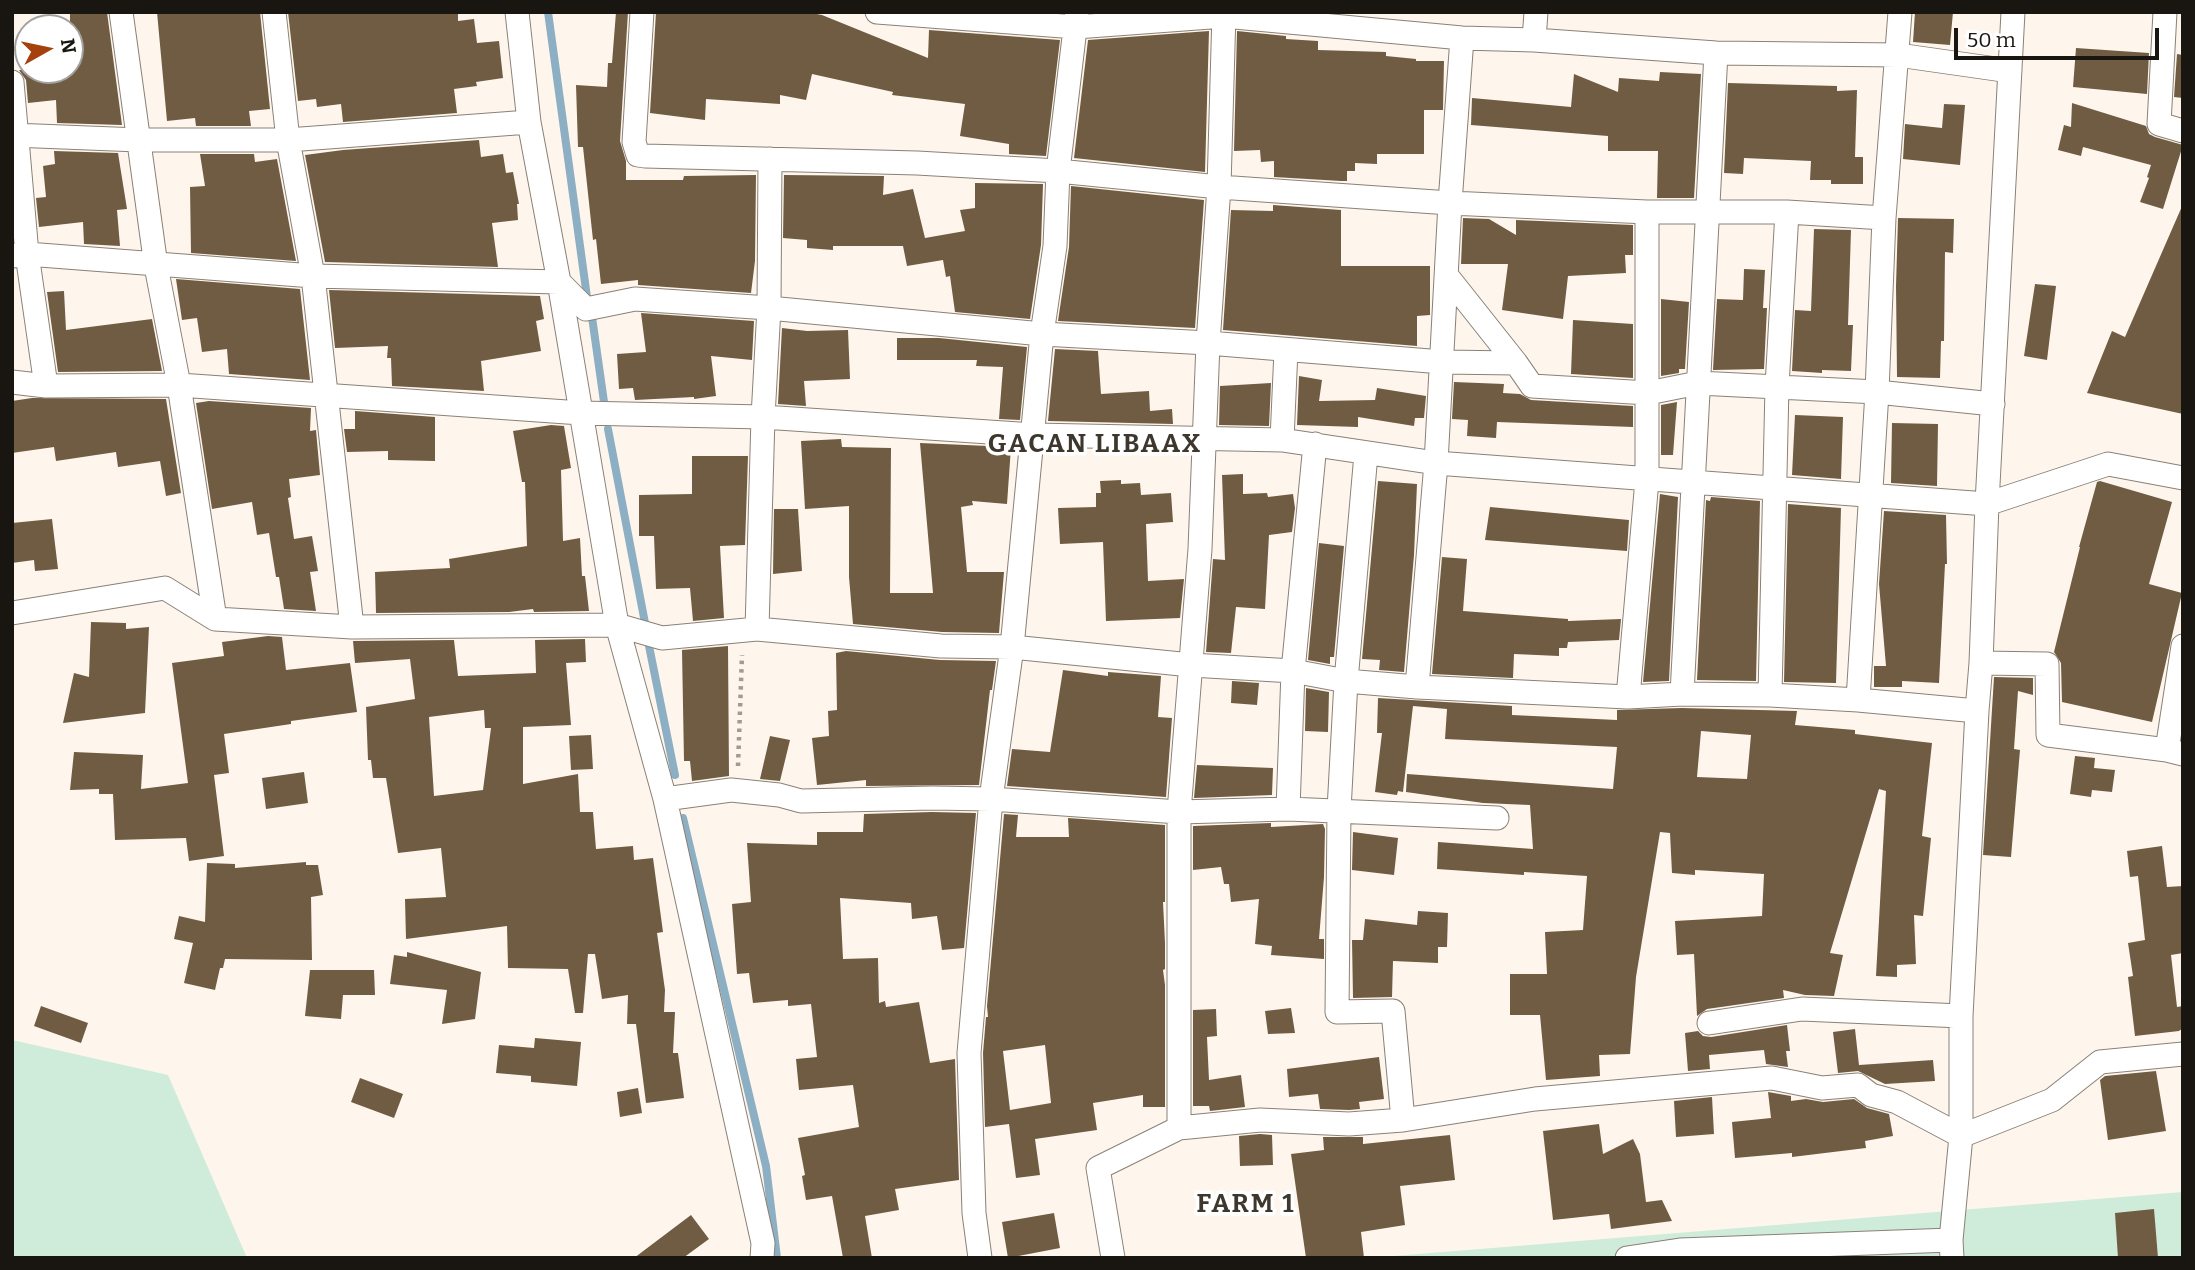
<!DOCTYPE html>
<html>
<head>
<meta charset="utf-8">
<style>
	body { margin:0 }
	#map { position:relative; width:2195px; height:1270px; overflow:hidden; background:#fef6ed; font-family:Bitter,serif }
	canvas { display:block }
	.frame { position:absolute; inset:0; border:14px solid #191612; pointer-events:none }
	.north { position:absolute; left:14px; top:14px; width:70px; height:70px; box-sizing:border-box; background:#fff; border:2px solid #a3a2a0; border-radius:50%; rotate:81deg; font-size:19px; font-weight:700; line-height:28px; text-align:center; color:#191612 }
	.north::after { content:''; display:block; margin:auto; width:24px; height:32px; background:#a5410d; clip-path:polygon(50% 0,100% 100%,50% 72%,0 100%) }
	.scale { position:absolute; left:1954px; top:28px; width:205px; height:32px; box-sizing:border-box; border:4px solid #191612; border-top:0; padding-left:9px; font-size:21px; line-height:24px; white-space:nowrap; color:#191612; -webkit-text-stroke:5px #fff; paint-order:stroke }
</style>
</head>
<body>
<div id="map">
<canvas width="2195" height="1270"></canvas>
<div class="frame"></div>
<div class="north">N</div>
<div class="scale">50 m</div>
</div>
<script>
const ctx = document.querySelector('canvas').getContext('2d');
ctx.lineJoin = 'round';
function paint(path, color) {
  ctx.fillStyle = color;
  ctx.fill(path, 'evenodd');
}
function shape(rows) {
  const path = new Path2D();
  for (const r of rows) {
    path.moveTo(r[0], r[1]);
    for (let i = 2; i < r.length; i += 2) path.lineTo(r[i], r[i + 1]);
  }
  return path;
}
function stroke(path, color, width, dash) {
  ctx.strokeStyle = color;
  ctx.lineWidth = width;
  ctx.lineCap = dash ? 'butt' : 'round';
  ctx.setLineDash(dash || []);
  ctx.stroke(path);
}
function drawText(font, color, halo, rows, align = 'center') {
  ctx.font = font + ' Bitter,serif';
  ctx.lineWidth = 7;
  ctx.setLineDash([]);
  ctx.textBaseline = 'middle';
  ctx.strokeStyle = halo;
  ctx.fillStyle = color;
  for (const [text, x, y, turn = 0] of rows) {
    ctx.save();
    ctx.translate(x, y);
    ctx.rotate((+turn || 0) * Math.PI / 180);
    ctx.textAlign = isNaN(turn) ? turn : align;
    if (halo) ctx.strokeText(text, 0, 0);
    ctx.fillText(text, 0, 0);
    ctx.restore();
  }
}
const green = shape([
	[12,1040,168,1075,247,1258,12,1258],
	[2183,1192,2183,1258,1369,1258]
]);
const stream = shape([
	[548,12,587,297],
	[592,317,605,409],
	[608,429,645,623],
	[649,646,675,775],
	[683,818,766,1166,777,1258]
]);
const building = shape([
	[70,12,107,12,122,125,57,123,56,100,28,103,26,80,19,70,70,70],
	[157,12,260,12,270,109,249,111,251,126,196,126,195,118,167,121],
	[288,12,458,12,458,21,474,19,477,43,499,41,503,78,476,82,477,86,454,89,457,113,343,122,341,104,317,107,316,99,298,101],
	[616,12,628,12,620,141,626,161,626,180,683,180,684,176,756,175,755,261,751,293,638,285,638,280,601,284,596,239,593,240,583,147,578,147,576,85,607,87,608,63,612,63],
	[656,12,806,12,822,15,928,58,929,30,1060,40,1046,156,1009,154,1009,144,960,136,965,104,892,95,893,92,812,74,806,100,780,95,780,104,706,99,705,120,650,113],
	[1915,12,1953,12,1950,45,1913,42],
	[1209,31,1205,172,1074,158,1088,40],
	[1237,31,1286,36,1286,39,1318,41,1318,50,1386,52,1386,56,1416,59,1416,61,1444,61,1443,110,1424,110,1424,154,1377,154,1377,164,1355,163,1355,171,1347,171,1347,181,1341,181,1274,177,1274,161,1261,162,1260,150,1234,151],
	[2076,48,2149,53,2147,94,2073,87],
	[2177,54,2183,55,2183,98,2174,97],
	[1660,72,1701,74,1694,198,1657,198,1658,151,1608,151,1608,136,1471,125,1472,98,1571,107,1574,74,1618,92,1619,78,1659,81],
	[1728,83,1837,86,1837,91,1857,90,1855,157,1863,157,1863,184,1831,184,1831,180,1810,180,1811,161,1744,158,1743,174,1724,173],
	[2072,103,2146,126,2149,134,2155,137,2183,145,2163,209,2140,202,2149,178,2147,177,2151,165,2083,147,2081,156,2058,150,2064,125,2071,127],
	[1944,104,1965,105,1960,165,1903,159,1905,124,1942,128],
	[479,140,481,157,503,154,506,173,513,172,519,204,517,204,518,220,492,223,498,267,325,262,305,155,343,150],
	[54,151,118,153,127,209,117,210,120,246,84,244,83,222,39,227,36,198,46,197,43,166,55,164],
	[200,154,254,154,255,162,277,159,296,261,191,253,190,187,205,186],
	[784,175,884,176,883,195,913,189,925,238,965,231,960,210,975,208,975,183,1043,184,1041,245,1030,319,955,312,950,276,946,277,943,260,907,266,903,246,833,246,833,250,807,248,807,240,783,238],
	[1071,186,1204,200,1195,328,1058,321,1069,247],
	[2183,204,2183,414,2087,393,2112,331,2125,337],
	[1273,205,1341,210,1341,266,1430,266,1430,315,1417,316,1417,346,1223,330,1231,210,1273,211],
	[1463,218,1489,219,1516,235,1516,220,1633,225,1633,255,1625,255,1626,273,1568,276,1563,319,1502,310,1508,264,1461,264],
	[1898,218,1954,219,1953,253,1945,252,1944,341,1941,341,1940,378,1897,377,1896,286],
	[1814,229,1851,230,1848,325,1853,325,1851,371,1822,370,1822,373,1792,371,1795,310,1811,311],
	[1744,269,1765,270,1763,308,1767,308,1764,369,1713,370,1717,299,1743,300],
	[176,279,300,289,310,380,229,374,227,349,202,352,197,318,182,320],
	[2035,284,2056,286,2047,360,2024,356],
	[329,290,540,296,544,319,536,321,541,351,481,361,484,391,392,386,391,358,387,358,388,346,335,348],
	[64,291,66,330,152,319,162,371,58,372,47,292],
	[1661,299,1689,302,1685,369,1679,369,1679,373,1661,376],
	[641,313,754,321,752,360,711,356,716,396,694,399,694,397,635,400,633,388,619,389,617,354,646,352],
	[1573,320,1633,324,1633,378,1571,374],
	[782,328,807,331,848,330,850,379,804,381,806,406,778,404],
	[897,338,939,338,1027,347,1020,420,999,419,1003,367,976,366,977,360,897,360],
	[1055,349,1098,351,1101,394,1149,391,1150,411,1172,409,1173,424,1048,421],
	[1299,376,1322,380,1319,401,1375,400,1377,388,1426,396,1424,418,1415,418,1414,426,1358,417,1358,427,1297,425],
	[1454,382,1504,384,1503,393,1520,394,1531,400,1633,406,1633,427,1497,422,1496,438,1467,436,1468,420,1452,419],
	[1271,383,1269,426,1219,425,1220,386],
	[32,398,166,399,181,493,166,496,160,461,118,467,116,452,56,461,54,447,12,453,12,401],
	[209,401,311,408,310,431,316,430,320,475,289,479,291,497,288,498,294,539,312,536,318,571,310,572,316,611,284,609,279,577,276,577,269,533,257,535,252,502,212,509,196,403],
	[1677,402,1673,455,1661,455,1661,405],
	[355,411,435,417,435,461,388,460,388,451,347,452,344,429,355,429],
	[1795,415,1843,417,1841,479,1792,475],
	[1892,423,1938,424,1937,486,1891,483],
	[551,425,564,426,571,468,561,470,563,541,580,538,582,576,585,576,589,611,534,612,533,609,509,612,376,613,375,572,450,568,449,559,527,546,525,482,522,482,513,431],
	[841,439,842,447,891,448,890,593,933,593,920,443,1011,447,1007,504,972,501,973,505,961,507,967,572,1004,572,999,633,942,632,853,624,849,577,849,506,805,509,801,441],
	[692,456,748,456,745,545,720,546,724,618,693,621,690,588,656,589,654,536,639,536,639,495,692,494],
	[1243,474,1243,494,1267,493,1268,497,1293,494,1295,508,1292,532,1269,535,1265,609,1236,607,1231,653,1206,652,1213,559,1225,560,1222,475],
	[1121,480,1121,484,1140,483,1141,495,1171,493,1173,522,1146,524,1148,581,1184,579,1180,618,1106,621,1103,542,1060,544,1058,508,1096,507,1096,493,1101,493,1100,481],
	[1378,481,1417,484,1414,555,1404,672,1379,670,1380,660,1362,659],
	[2100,481,2172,502,2149,584,2182,593,2152,722,2062,702,2061,663,2054,652,2080,547,2079,547,2097,482],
	[1660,494,1678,497,1669,681,1643,682],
	[1711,497,1760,501,1756,681,1697,680,1706,500,1710,501],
	[1788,504,1841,508,1836,683,1784,682],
	[1490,507,1629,520,1627,551,1485,540],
	[774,509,798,509,802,571,773,574],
	[1884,511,1946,515,1947,564,1945,564,1939,683,1902,681,1902,687,1874,687,1874,666,1886,666,1879,584],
	[52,519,58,569,35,571,34,560,12,563,12,523],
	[1319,543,1344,546,1334,657,1330,657,1330,664,1308,660],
	[1442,557,1467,559,1463,611,1568,619,1568,621,1621,619,1619,640,1568,642,1567,648,1559,648,1559,656,1514,654,1513,678,1432,674],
	[91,622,126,623,126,629,149,627,145,713,63,723,74,673,89,677],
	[268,636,282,637,286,670,350,663,357,712,291,721,291,724,224,734,229,773,214,775,224,856,189,861,186,838,115,840,113,794,99,794,99,789,70,790,74,752,143,755,141,789,188,783,172,663,224,656,222,642],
	[585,639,586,662,566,663,571,725,523,727,523,784,578,774,580,812,593,812,596,849,633,846,634,860,653,858,663,932,657,933,665,990,664,1012,675,1012,673,1053,678,1053,684,1098,646,1103,636,1024,627,1024,628,995,602,999,595,954,588,954,583,1013,575,1013,568,969,508,968,507,926,406,939,405,899,446,897,441,848,398,853,386,778,373,778,371,760,368,760,366,707,415,699,410,659,355,663,353,641,454,640,458,676,536,673,535,640],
	[484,710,485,728,491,728,483,790,434,796,429,717],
	[728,646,729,776,692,781,690,761,684,761,682,650],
	[846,651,940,660,996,661,992,690,990,690,979,785,866,786,866,780,817,785,812,738,829,736,828,711,837,710,836,653],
	[1063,670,1108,676,1108,672,1161,676,1158,717,1172,718,1166,797,1007,786,1012,749,1050,752],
	[1994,677,2033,678,2033,695,2018,691,2014,749,2020,750,2011,857,1983,855],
	[1232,681,1259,683,1257,705,1231,703],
	[1306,688,1329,692,1328,732,1305,731],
	[1378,698,1512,706,1512,715,1617,720,1617,710,1682,708,1797,711,1795,725,1855,730,1855,734,1932,743,1922,836,1931,838,1923,916,1914,915,1916,964,1897,965,1897,977,1876,976,1886,791,1879,789,1830,953,1843,955,1834,996,1805,995,1783,990,1784,998,1707,1009,1697,1016,1694,954,1677,955,1675,921,1762,916,1764,874,1695,870,1695,875,1672,873,1670,833,1660,832,1636,977,1630,1054,1599,1055,1600,1076,1546,1080,1540,1015,1510,1015,1510,974,1547,974,1545,932,1583,930,1587,876,1524,872,1524,875,1437,869,1438,842,1533,849,1530,805,1483,803,1406,792,1407,774,1613,789,1617,747,1445,739,1447,709,1413,706,1403,792,1398,791,1397,795,1375,792,1382,733,1377,733],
	[1701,731,1751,735,1747,779,1697,777],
	[591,735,593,769,571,770,569,736],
	[770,736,790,740,780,781,760,779],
	[2075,756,2095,758,2094,768,2115,770,2112,792,2092,790,2091,797,2070,794],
	[1197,765,1273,768,1272,795,1194,798],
	[304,772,308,803,266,809,262,778],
	[932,812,976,813,964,948,942,950,937,916,912,919,911,903,840,898,843,959,878,958,879,1003,885,1001,886,1007,919,1002,930,1063,955,1059,959,1180,895,1189,899,1210,865,1216,872,1258,843,1258,832,1196,806,1200,802,1176,805,1175,798,1138,859,1127,853,1085,799,1090,796,1059,817,1057,811,1004,788,1006,788,1000,753,1003,749,973,737,974,732,904,751,902,747,843,817,845,817,832,863,832,864,814],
	[1004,814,1018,815,1016,837,1069,837,1068,818,1165,825,1165,902,1163,902,1165,943,1165,969,1163,970,1165,985,1165,1107,1143,1107,1143,1095,1093,1103,1097,1130,1035,1139,1040,1175,1016,1178,1009,1124,985,1127,983,1053,986,1017,988,1017,987,1006],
	[1045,1045,1051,1103,1010,1110,1003,1051],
	[1271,823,1271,827,1323,824,1325,829,1324,877,1319,939,1324,939,1324,959,1271,955,1272,946,1255,944,1259,899,1231,902,1229,884,1224,884,1221,867,1193,870,1193,826],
	[1353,832,1398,838,1394,875,1352,870],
	[2162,846,2167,887,2183,886,2183,953,2171,955,2177,1007,2183,1006,2183,1028,2179,1031,2135,1036,2128,977,2133,976,2128,943,2145,940,2138,876,2130,877,2127,851],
	[306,862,306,865,318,865,323,895,311,897,312,960,225,959,223,968,220,968,215,990,184,983,193,943,174,939,179,916,205,922,207,863,235,864,235,868],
	[1418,911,1448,913,1447,947,1438,947,1438,963,1393,961,1392,997,1353,998,1352,940,1363,940,1365,919,1417,925],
	[407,952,481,972,475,1019,442,1024,447,990,390,984,394,955,407,957],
	[310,970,374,970,375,995,343,995,341,1019,305,1016],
	[41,1006,88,1023,81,1043,34,1026],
	[1291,1008,1295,1033,1268,1034,1265,1011],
	[1216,1009,1217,1036,1207,1037,1209,1080,1241,1075,1245,1107,1210,1111,1209,1106,1193,1106,1193,1010],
	[1787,1025,1790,1051,1786,1051,1788,1067,1766,1064,1764,1050,1709,1055,1710,1069,1688,1071,1685,1033,1698,1031,1703,1036,1711,1037],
	[1855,1029,1859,1065,1933,1060,1935,1081,1885,1084,1858,1071,1838,1073,1833,1032],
	[535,1038,581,1042,577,1086,531,1082,531,1076,496,1073,499,1045,534,1048],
	[1379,1057,1384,1099,1359,1102,1360,1109,1349,1110,1320,1109,1318,1094,1289,1097,1287,1069],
	[2156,1071,2166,1131,2108,1140,2100,1080,2105,1076],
	[360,1078,403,1094,394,1118,351,1102],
	[638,1088,642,1113,620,1117,617,1092],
	[1768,1092,1791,1096,1791,1101,1806,1099,1823,1102,1854,1099,1867,1108,1889,1114,1893,1136,1865,1141,1866,1148,1792,1157,1792,1153,1735,1158,1732,1122,1771,1118],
	[1712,1097,1714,1134,1676,1137,1674,1101],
	[1599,1124,1603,1154,1633,1139,1640,1154,1646,1202,1662,1200,1672,1221,1611,1229,1609,1214,1553,1220,1543,1131],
	[1260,1134,1272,1135,1273,1165,1240,1166,1239,1136],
	[1450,1135,1455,1180,1400,1186,1405,1225,1361,1232,1364,1258,1306,1258,1291,1154,1324,1150,1323,1137,1363,1137,1363,1144],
	[2154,1209,2158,1258,2118,1258,2115,1213],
	[1054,1213,1060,1248,1008,1258,1002,1222],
	[691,1215,709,1239,683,1258,634,1258]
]);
const path = shape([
	[738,766,742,655]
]);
const street = shape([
	[121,12,156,266,179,385,215,619],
	[274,12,288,140,313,276,352,627],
	[517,12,529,122,559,282,617,625,665,799,763,1243,762,1258],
	[642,12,634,142,638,155,645,156,917,163,1058,171,1219,187,1450,203,1647,212,1787,212,1884,218],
	[877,12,1076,27,1224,16,1462,38,1534,40,1716,53,1898,55,2010,71],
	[2165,12,2159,124,2183,131],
	[1534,40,1536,12],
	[12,82,27,254,46,386],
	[12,135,139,140,288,140,529,122],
	[12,256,27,254,313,276,559,282,586,309,635,299,769,308,1042,334,1208,343,1442,362,1516,363,1532,386,1648,393,1698,383,1877,392,1993,404],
	[1447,276,1516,363],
	[12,382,46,386,179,385,581,413,763,417,1034,435,1282,440,1436,463,1987,504,2108,464,2183,478],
	[1282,440,1286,350],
	[1366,454,1346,681,1339,810,1337,1012,1393,1011,1403,1120],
	[12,613,165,588,215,619,352,627,617,625,662,638,757,629,941,646,1012,647,1191,665,1293,671,1346,681,1417,687,1628,697,1682,694,1770,695,1858,700,1977,711],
	[757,629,763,417,769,308,770,159],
	[1981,663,2047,664,2048,735,2167,750,2183,754],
	[1417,687,1436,463,1450,203,1462,38],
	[1682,694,1716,53],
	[1770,695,1777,386,1787,212],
	[1628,697,1647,480,1647,212],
	[1858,700,1877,392,1884,218,1900,12],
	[2167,750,2183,646],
	[665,799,731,790,779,795,801,801,932,798,991,799,1179,812,1288,809,1497,818],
	[1288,809,1293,671,1315,444],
	[1709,1023,1802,1009,1961,1016],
	[1179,1128,1179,812,1200,549,1208,343,1219,187,1224,12],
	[980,1258,974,1213,969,1053,991,799,1012,647,1042,334,1055,246,1058,171,1077,12],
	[1113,1258,1098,1168,1179,1128,1260,1120,1349,1124,1403,1120,1535,1099,1772,1078,1822,1088,1858,1085,1871,1095,1897,1102,1961,1136,2052,1100,2100,1062,2183,1054],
	[1627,1258,1680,1250,1951,1240],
	[1952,1258,1951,1240,1961,1136,1961,1016,1977,711,1981,663,1987,504,2013,12]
]);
const districtNames = [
	["GACAN LIBAAX",1095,445],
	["FARM 1",1246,1205]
];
paint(green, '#cfebda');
stroke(stream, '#8dafc3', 8);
paint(building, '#705c42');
stroke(street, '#8a8176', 25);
stroke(path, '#a19b94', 4.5, [3.5, 5]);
stroke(street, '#fff', 23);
ctx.letterSpacing = '2px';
drawText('bold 26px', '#3e372d', '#fff', districtNames);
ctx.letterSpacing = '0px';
</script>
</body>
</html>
